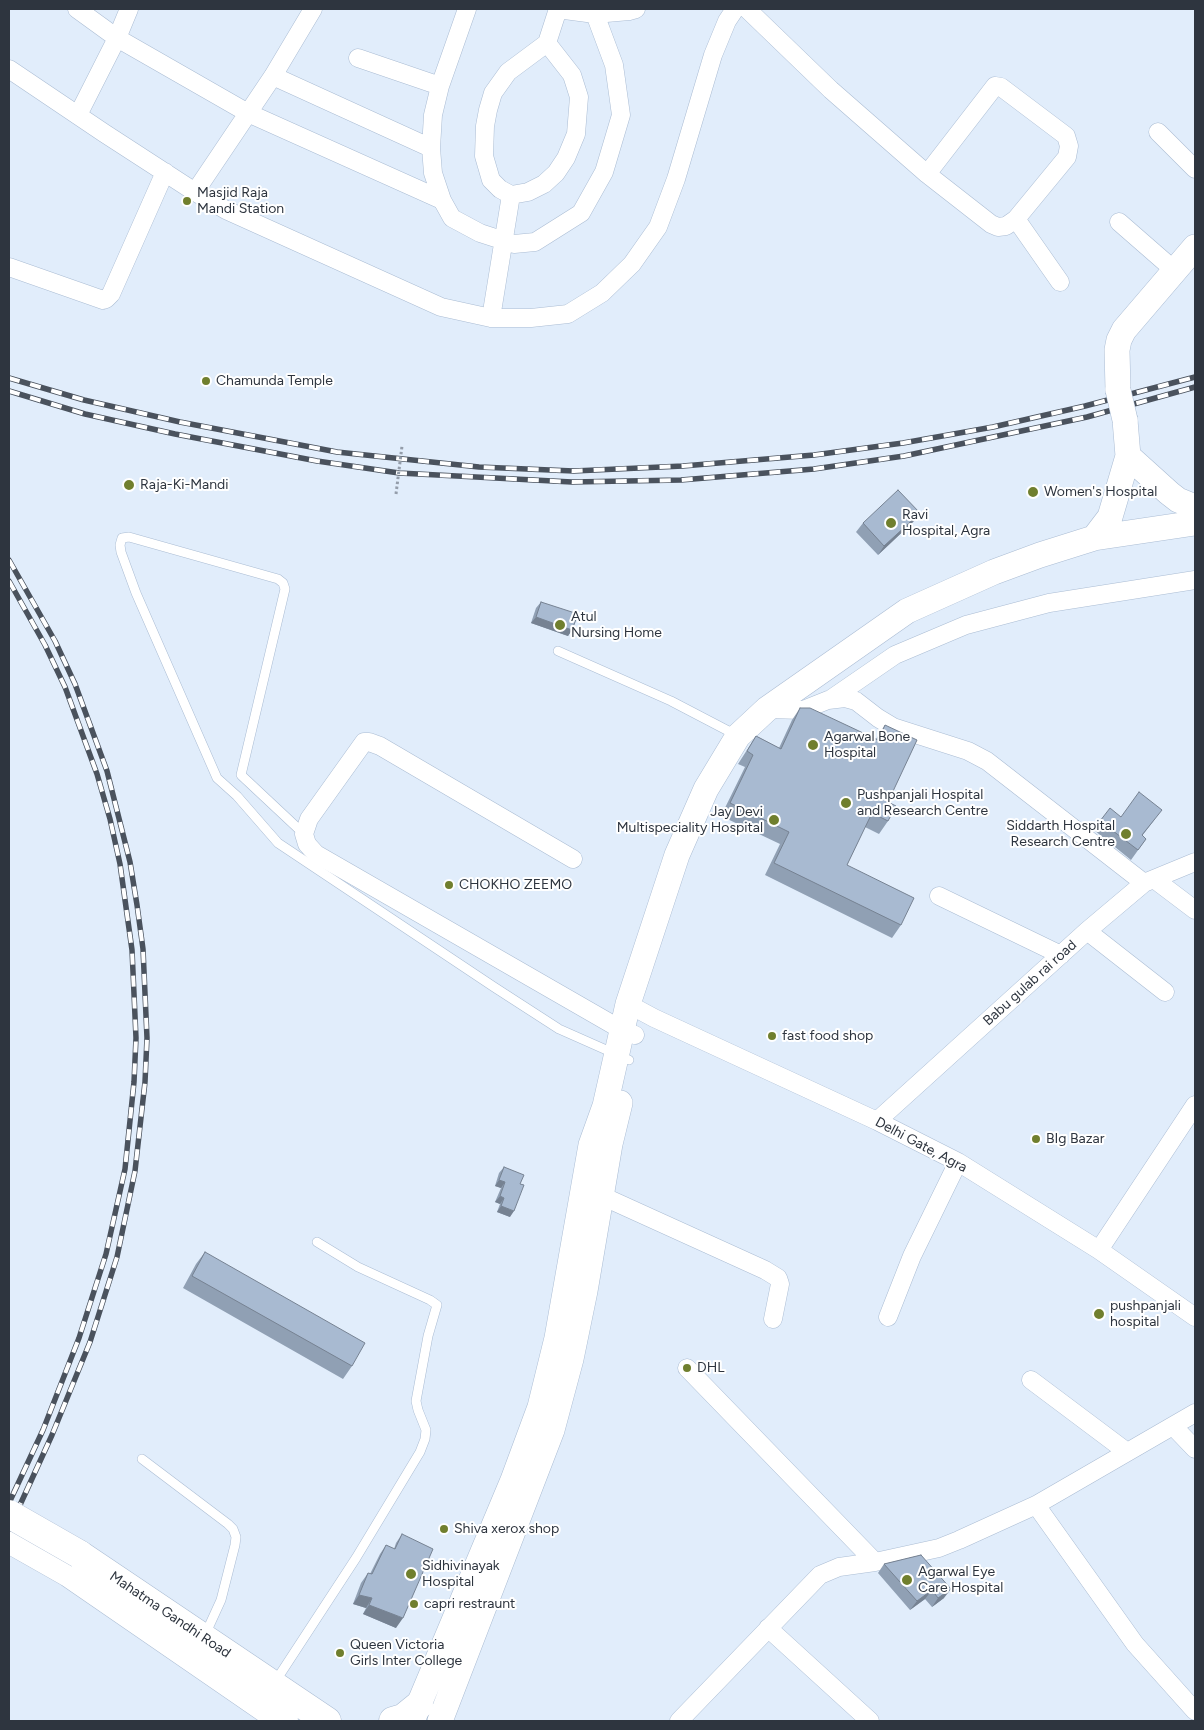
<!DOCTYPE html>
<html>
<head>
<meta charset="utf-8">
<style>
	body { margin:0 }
	#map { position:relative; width:1204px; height:1730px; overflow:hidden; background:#e1edfb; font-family:Figtree,sans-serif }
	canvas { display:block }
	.frame { position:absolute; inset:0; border:10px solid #2e353f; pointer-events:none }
</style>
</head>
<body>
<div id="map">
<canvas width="1204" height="1730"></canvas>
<div class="frame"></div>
</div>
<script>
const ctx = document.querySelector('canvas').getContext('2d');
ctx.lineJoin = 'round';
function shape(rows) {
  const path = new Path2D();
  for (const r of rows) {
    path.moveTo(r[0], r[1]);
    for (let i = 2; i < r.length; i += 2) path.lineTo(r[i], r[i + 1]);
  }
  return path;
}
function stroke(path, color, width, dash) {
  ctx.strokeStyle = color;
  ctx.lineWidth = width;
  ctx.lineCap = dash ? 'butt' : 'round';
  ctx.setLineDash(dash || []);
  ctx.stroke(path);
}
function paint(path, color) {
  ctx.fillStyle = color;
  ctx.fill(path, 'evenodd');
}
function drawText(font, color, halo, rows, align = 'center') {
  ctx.font = font + ' Figtree,sans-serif';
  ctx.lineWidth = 4;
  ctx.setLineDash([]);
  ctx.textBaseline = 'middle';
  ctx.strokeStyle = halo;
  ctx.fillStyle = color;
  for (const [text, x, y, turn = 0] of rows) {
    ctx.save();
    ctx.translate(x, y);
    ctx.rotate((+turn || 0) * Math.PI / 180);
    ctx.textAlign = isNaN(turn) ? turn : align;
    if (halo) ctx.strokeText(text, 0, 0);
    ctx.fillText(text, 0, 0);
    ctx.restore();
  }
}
const lane = shape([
	[558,651,671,701,738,736],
	[304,834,241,775,285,589,283,583,278,579,129,537,122,538,120,545,121,552,136,593,217,778,237,796,278,843,494,987,559,1029,629,1060],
	[142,1459,228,1524,233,1529,236,1537,235,1545,221,1600,205,1635],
	[275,1682,356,1558,420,1452,425,1439,426,1430,418,1410,416,1401,428,1336,437,1305,430,1300,358,1267,317,1242]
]);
const street = shape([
	[77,9,117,38,248,113,442,200],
	[467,9,440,86,433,115,431,148,433,173,442,200,452,218,480,233,514,244,535,242,581,213,604,172,621,115,614,65,595,14],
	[557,9,595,14,629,11,636,9],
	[747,9,831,90,927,174,991,224,998,227,1006,226,1016,219,1067,157,1069,146,1066,136,1001,87,995,86,927,174],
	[547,43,572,75,579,97,576,134,566,158,556,173,544,184,528,192,511,195,500,189,491,180,484,156,485,126,488,110,493,93,508,72,547,43,558,9],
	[358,58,440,86],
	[9,69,104,133,195,192,226,210,441,307,491,318,531,318,568,314,602,293,632,264,658,227,676,179,713,55,727,21,735,9],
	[273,76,431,148],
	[78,115,117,38,129,9],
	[1158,132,1195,169],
	[195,192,273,76,313,9],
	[1016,219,1060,282],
	[1119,222,1174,270],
	[9,267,103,300,106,299,111,294,165,172],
	[491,318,511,195],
	[831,699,895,655,966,625,1049,603,1195,580],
	[767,709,803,710,828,700,845,698,856,701,878,718,893,727,968,751,987,761,1144,883],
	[573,859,380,746,369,742,364,742,309,819,304,834,307,844,316,854,622,1030,635,1035],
	[1154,879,1195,910],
	[939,896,1061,955],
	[1087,931,1165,992],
	[628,1004,654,1018,877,1121,958,1162,1099,1250,1195,1317],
	[877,1121,1087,931,1144,883,1195,862],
	[592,1193,602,1196,765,1270,778,1278,780,1284,773,1319],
	[1099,1250,1195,1105],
	[888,1317,912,1256,958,1162],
	[687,1368,875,1562],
	[1031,1380,1127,1452],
	[1173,1426,1195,1449],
	[1036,1505,1135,1644,1195,1711],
	[768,1628,870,1721],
	[679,1721,820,1575,839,1567,875,1562,939,1548,959,1540,1036,1505,1195,1413]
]);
const secondary = shape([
	[1118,390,1117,350,1119,340,1124,330,1195,247],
	[1128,456,1169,493,1178,500,1195,507],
	[1094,538,1195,523],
	[412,1721,513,1480,540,1407,557,1338,591,1145,605,1106,628,1004,677,855,706,789,738,736,767,709,907,611,994,572,1040,555,1094,538,1110,517,1128,456,1125,420],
	[440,1721,552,1430,571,1359,585,1291,610,1144,620,1103]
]);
const highway = shape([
	[9,1539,69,1573,284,1721],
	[79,1554,327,1721],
	[393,1721,403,1718,419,1705]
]);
const rail = shape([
	[9,378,84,400,180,422,337,452,479,467,574,471,683,466,814,455,903,443,993,427,1085,406,1195,377],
	[9,391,85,414,175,434,317,461,399,473,572,482,681,480,814,469,904,456,1087,417,1195,387],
	[9,560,55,641,75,684,107,771,130,862,137,905,143,949,147,1038,145,1082,135,1171,117,1257,90,1342,52,1435,9,1529],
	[9,581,45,645,65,687,97,774,110,819,120,864,132,950,136,1038,134,1082,125,1169,106,1254,79,1338,43,1430,9,1503]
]);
const pathBridge = shape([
	[396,494,402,446]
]);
const secondaryBridge = shape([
	[1118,390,1125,420]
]);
const highwayBridge = shape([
	[9,1514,79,1554]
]);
const wall = shape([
	[920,513,913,522,878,555,856,532,863,523],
	[541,602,572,630,568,636,531,623,536,608],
	[800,708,876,739,885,725,888,802,888,821,879,834,865,827,847,865,901,925,892,938,765,875,780,844,721,816,745,767,738,764,756,736,779,748,792,720],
	[1121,817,1155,819,1142,836,1146,839,1131,860,1094,830,1100,821],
	[504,1167,510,1217,497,1212,500,1204,495,1202,501,1188,495,1186,499,1173],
	[205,1252,352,1366,343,1379,183,1288,196,1264],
	[402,1534,396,1628,363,1614,366,1608,353,1604,361,1583,368,1573,370,1574,380,1554,386,1545,394,1549,396,1543],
	[921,1555,944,1598,932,1607,925,1599,910,1610,878,1573,884,1564]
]);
const shadedWall = shape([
	[920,513,913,522,878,555,884,546],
	[536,617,572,630,568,636,531,623],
	[499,1180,505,1182,501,1188,495,1186],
	[500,1196,504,1198,500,1204,495,1202],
	[501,1206,514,1211,510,1217,497,1212],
	[951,1589,944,1598,932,1607,938,1598],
	[932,1590,925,1599,910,1610,917,1601],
	[359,1595,372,1598,366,1608,353,1604],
	[369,1605,403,1618,396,1628,363,1614]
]);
const building = shape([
	[898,490,920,513,884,546,863,523,898,490],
	[541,602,578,614,572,630,536,617,541,602],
	[800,708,810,708,878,740,885,725,917,740,888,802,896,806,888,821,872,813,847,865,914,898,901,925,774,863,789,832,730,803,753,755,747,751,756,736,781,749,800,708],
	[1139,792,1162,810,1142,835,1146,839,1138,850,1100,821,1110,808,1121,817,1139,792],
	[504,1167,524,1175,520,1184,524,1185,514,1211,501,1206,504,1198,500,1196,505,1182,499,1180,504,1167],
	[205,1252,365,1343,352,1366,192,1276,205,1252],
	[402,1534,433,1549,403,1618,369,1605,372,1598,359,1595,368,1573,372,1574,386,1545,395,1549,402,1534],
	[921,1555,951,1589,938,1598,932,1590,917,1601,884,1564,921,1555]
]);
const markers = [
	[187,201,5,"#707f2e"],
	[206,381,5,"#707f2e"],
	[129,485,6,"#707f2e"],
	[1033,492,6,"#707f2e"],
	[891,523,6,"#707f2e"],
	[560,625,6,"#707f2e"],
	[813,745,6,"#707f2e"],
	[846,803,6,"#707f2e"],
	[774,820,6,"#707f2e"],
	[1126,834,6,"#707f2e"],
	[449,885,5,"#707f2e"],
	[772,1036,5,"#707f2e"],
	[1036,1139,5,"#707f2e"],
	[1099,1314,6,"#707f2e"],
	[687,1368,5,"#707f2e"],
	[444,1529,5,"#707f2e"],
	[411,1574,6,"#707f2e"],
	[907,1580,6,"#707f2e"],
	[414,1604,5,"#707f2e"],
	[340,1653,5,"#707f2e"]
];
const poiNames = [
	["Masjid Raja",197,193],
	["Mandi Station",197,209],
	["Chamunda Temple",216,381],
	["Raja-Ki-Mandi",140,485],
	["Women's Hospital",1044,492],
	["Ravi",902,515],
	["Hospital, Agra",902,531],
	["Atul",571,617],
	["Nursing Home",571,633],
	["Agarwal Bone",824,737],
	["Hospital",824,753],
	["Pushpanjali Hospital",857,795],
	["and Research Centre",857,811],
	["Jay Devi",763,812,"right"],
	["Multispeciality Hospital",763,828,"right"],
	["Siddarth Hospital",1115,826,"right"],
	["Research Centre",1115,842,"right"],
	["CHOKHO ZEEMO",459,885],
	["fast food shop",782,1036],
	["BIg Bazar",1046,1139],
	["pushpanjali",1110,1306],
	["hospital",1110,1322],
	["DHL",697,1368],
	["Shiva xerox shop",454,1529],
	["Sidhivinayak",422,1566],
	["Hospital",422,1582],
	["Agarwal Eye",918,1572],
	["Care Hospital",918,1588],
	["capri restraunt",424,1604],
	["Queen Victoria",350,1645],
	["Girls Inter College",350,1661]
];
const streetNames = [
	["Babu gulab rai road",1030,983,-42],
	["Delhi Gate, Agra",921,1145,28],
	["Mahatma Gandhi Road",170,1615,34]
];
stroke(lane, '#aabcd3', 10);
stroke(street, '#aabcd3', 19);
stroke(secondary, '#aabcd3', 26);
stroke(highway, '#aabcd3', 29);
stroke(lane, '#fff', 9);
stroke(street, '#fff', 18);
stroke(secondary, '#fff', 25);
stroke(highway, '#fff', 28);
stroke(rail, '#4a525d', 5.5);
stroke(rail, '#fff', 4, [11]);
stroke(secondaryBridge, '#aabcd3', 26, []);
stroke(highwayBridge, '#aabcd3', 29, []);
stroke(pathBridge, '#949daa', 3, [2.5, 2.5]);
stroke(secondaryBridge, '#fff', 25);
stroke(highwayBridge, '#fff', 28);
paint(wall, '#90a0b4');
paint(shadedWall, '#768292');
paint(building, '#a8bad1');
stroke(building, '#768292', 1);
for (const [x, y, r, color] of markers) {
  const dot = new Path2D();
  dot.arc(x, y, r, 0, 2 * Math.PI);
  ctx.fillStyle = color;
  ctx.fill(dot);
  stroke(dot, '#fff', 2);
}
drawText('14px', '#2e353f', '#fff', poiNames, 'left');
drawText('14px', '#2e353f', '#fff', streetNames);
</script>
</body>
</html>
